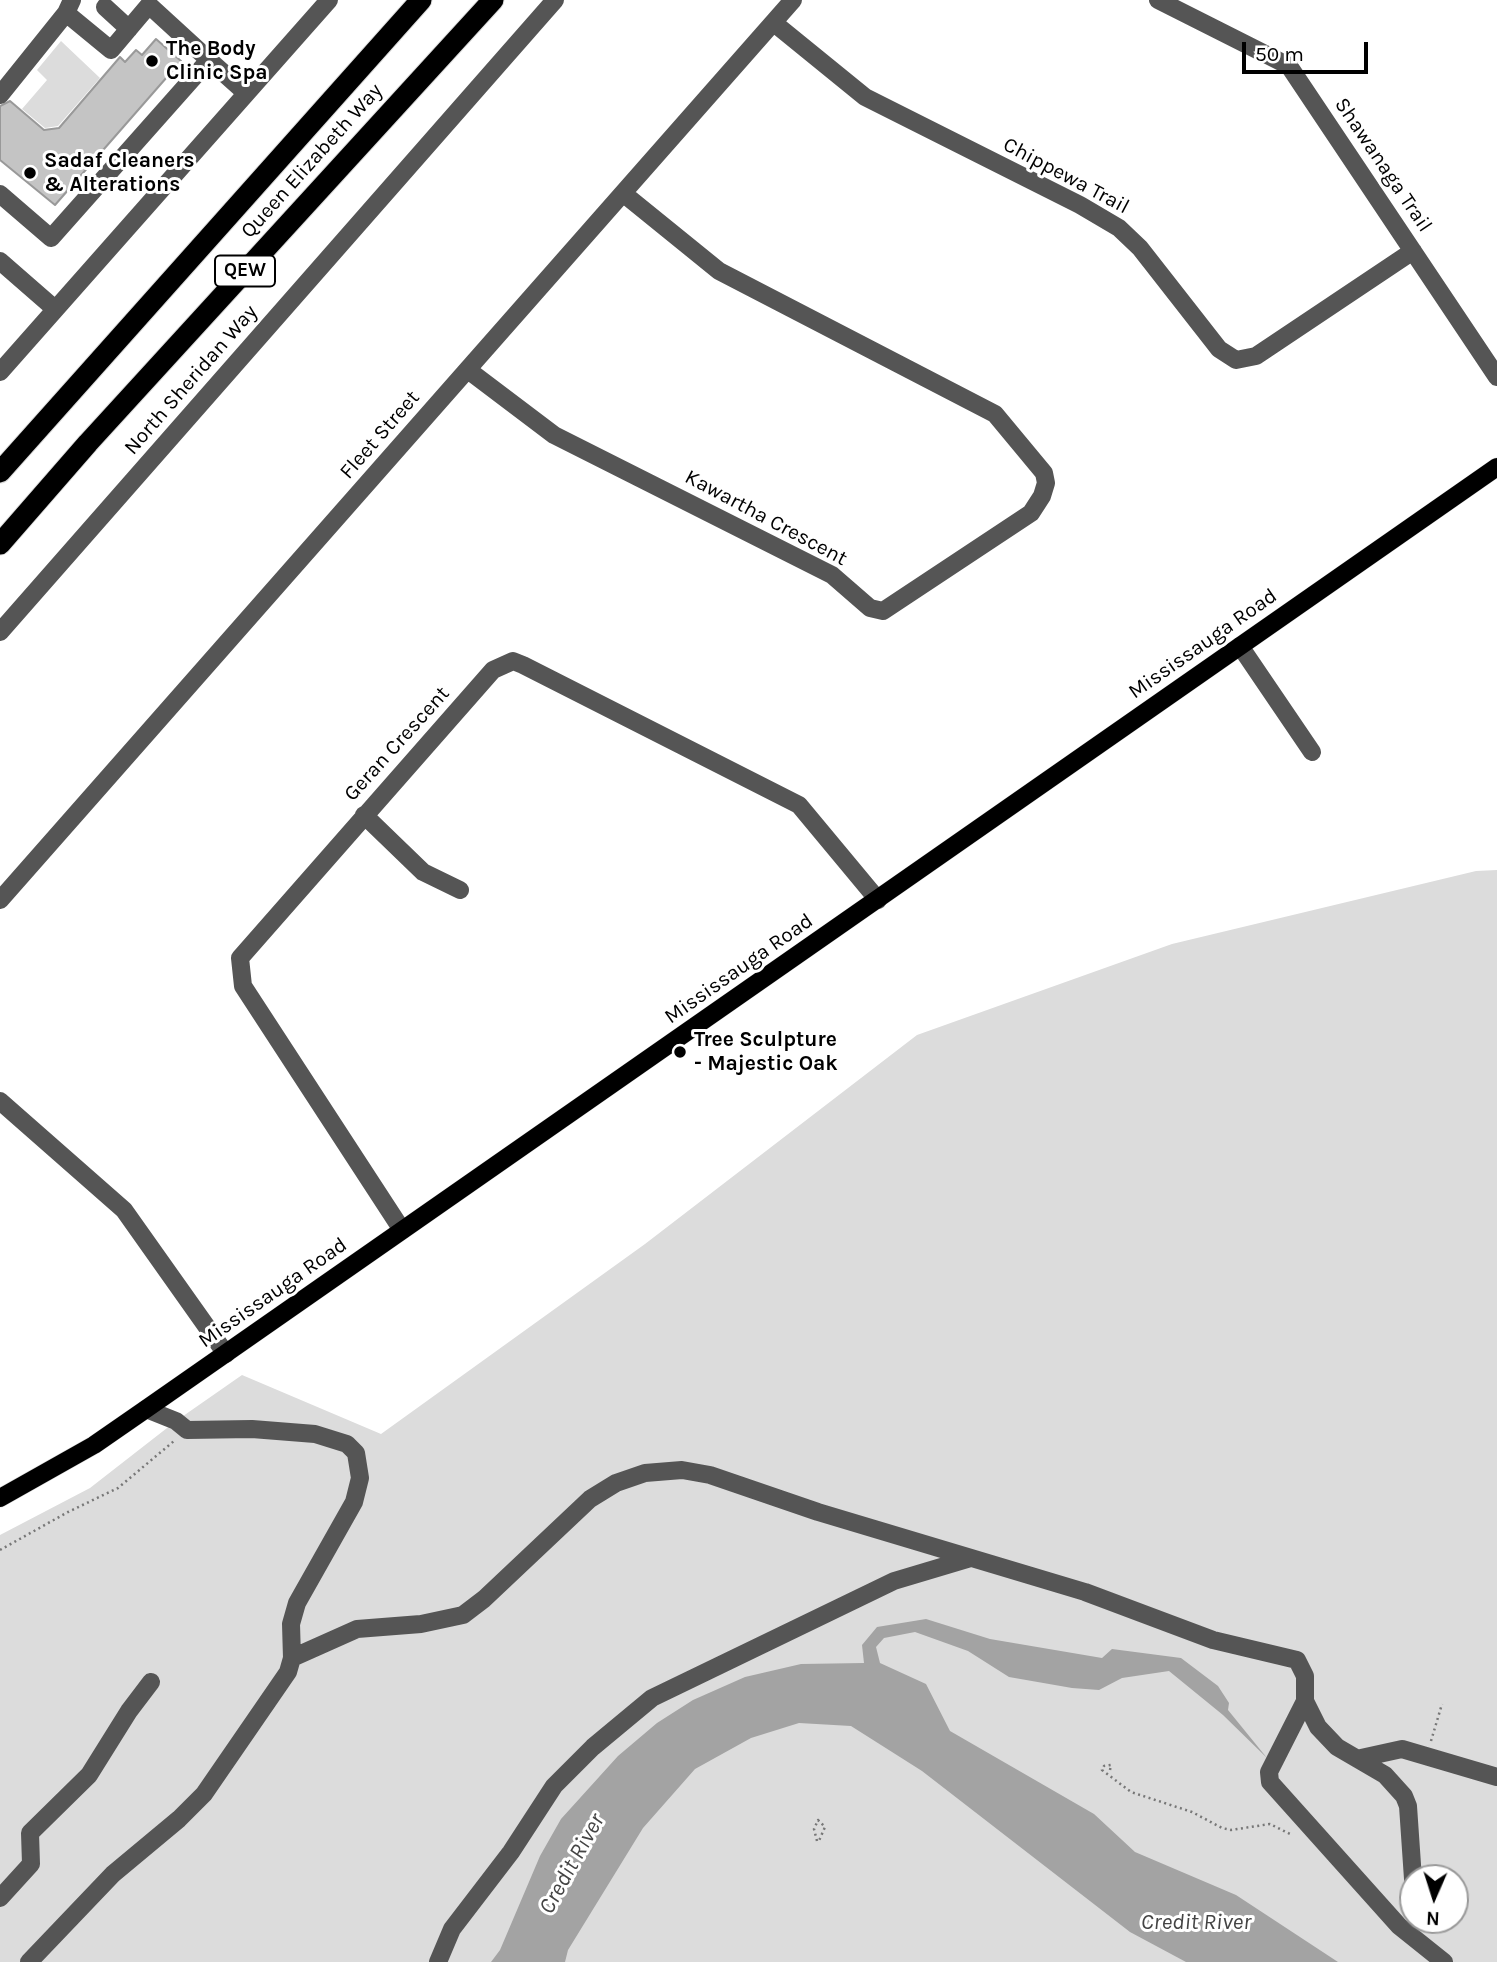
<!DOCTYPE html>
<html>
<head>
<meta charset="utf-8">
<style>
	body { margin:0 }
	#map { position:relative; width:1497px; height:1962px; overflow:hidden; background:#fff; font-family:Karla,sans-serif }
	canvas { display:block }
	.north { position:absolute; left:1399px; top:1864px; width:70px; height:70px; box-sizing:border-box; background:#fff; border:2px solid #999; border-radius:50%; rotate:183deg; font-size:19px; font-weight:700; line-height:28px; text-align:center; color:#000 }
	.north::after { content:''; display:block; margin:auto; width:24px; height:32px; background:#000; clip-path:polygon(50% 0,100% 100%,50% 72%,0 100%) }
	.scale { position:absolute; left:1242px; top:42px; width:126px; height:32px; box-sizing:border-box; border:4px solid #000; border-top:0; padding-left:9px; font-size:21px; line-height:24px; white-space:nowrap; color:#000; -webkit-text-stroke:5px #fff; paint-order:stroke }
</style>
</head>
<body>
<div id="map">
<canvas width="1497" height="1962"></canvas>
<div class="north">N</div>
<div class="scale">50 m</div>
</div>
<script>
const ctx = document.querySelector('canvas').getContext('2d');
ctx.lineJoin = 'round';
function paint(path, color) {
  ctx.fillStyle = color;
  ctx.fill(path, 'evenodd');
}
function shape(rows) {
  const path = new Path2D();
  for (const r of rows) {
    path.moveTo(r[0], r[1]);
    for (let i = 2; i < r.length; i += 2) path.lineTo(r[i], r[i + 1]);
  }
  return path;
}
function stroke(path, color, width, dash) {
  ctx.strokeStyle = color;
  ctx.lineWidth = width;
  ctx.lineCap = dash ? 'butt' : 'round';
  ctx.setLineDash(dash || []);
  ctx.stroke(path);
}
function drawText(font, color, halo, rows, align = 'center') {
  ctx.font = font + ' Karla,sans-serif';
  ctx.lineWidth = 6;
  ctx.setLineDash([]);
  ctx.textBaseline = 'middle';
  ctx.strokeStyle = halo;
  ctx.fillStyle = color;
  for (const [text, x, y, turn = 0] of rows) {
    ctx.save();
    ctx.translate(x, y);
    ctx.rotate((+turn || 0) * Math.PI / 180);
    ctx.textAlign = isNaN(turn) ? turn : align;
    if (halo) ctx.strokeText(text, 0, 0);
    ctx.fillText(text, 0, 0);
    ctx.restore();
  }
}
const green = shape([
	[61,41,100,78,58,126,45,128,22,109,47,80,37,70],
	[1497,870,1497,1962,0,1962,0,1535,90,1488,176,1421,242,1375,381,1434,645,1244,917,1035,1172,944,1476,871],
	[1413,1878,1455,1878,1455,1920,1413,1920]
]);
const water = shape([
	[926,1619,990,1639,1102,1658,1112,1649,1181,1658,1218,1686,1229,1703,1228,1710,1267,1758,1223,1715,1169,1671,1122,1678,1099,1690,1072,1688,1009,1677,968,1651,915,1632,884,1638,876,1647,880,1663,926,1684,950,1731,1094,1814,1135,1852,1236,1895,1338,1962,1186,1962,1130,1932,922,1771,851,1726,799,1723,751,1738,695,1769,643,1828,568,1950,565,1962,491,1962,500,1950,540,1856,561,1819,618,1756,657,1723,693,1700,745,1677,801,1664,864,1663,862,1645,877,1627]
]);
const building = shape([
	[156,39,181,61,55,205,0,160,0,106,10,101,44,130,59,128,120,57,125,62,136,50,142,55,156,39]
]);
const path = shape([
	[0,1550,68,1512,118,1488,174,1441],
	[1431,1741,1442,1704],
	[1110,1770,1111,1765,1104,1766,1102,1770,1131,1792,1192,1812,1222,1828,1231,1830,1270,1824,1292,1835],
	[817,1841,814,1829,818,1820,825,1827,818,1843]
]);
const minor = shape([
	[1158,0,1289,66,1497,377],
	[105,7,129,29],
	[774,23,865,97,1080,205,1119,228,1140,248,1219,349,1236,360,1256,356,1413,251],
	[209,60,246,93],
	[0,95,66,13,72,0],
	[0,194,51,238,209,60,149,5,111,50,66,13],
	[0,261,55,309],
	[468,370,554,435,832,575,870,608,883,611,1031,513,1042,496,1046,483,1044,473,995,414,719,271,624,194],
	[0,372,329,0],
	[0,632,555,0],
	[1240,646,1312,752],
	[364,815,423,872,460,890],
	[0,900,793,0],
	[0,1101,124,1210,226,1354],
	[402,1230,243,986,240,958,493,670,513,661,523,665,799,805,878,900],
	[146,1409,176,1421,187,1430,252,1429,315,1434,347,1444,356,1453,360,1478,354,1502,297,1603,291,1624,292,1658],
	[1305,1701,1269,1772,1270,1782,1399,1926,1444,1962],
	[1361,1758,1402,1749,1497,1777],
	[0,1898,31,1864,30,1833,89,1775,129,1711,151,1682],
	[29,1962,113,1874,179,1819,204,1794,288,1672,292,1658,357,1629,421,1624,463,1615,484,1599,590,1499,616,1483,645,1473,682,1470,710,1475,818,1512,1085,1592,1213,1640,1297,1660,1305,1676,1305,1701,1318,1727,1337,1747,1385,1775,1404,1796,1408,1806,1413,1879],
	[438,1962,452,1929,511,1852,554,1786,593,1747,652,1698,894,1581,971,1558]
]);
const major = shape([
	[0,1498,94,1445,146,1409,1497,467]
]);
const highway = shape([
	[0,472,421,0],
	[0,544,88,443,493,0]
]);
const markers = [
	[152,61,7,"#000"],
	[30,173,7,"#000"],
	[680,1052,7,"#000"]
];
const shields = [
	[245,271,60]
];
const shieldNames = [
	["QEW",245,271]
];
const poiNames = [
	["The Body",166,49],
	["Clinic Spa",166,73],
	["Sadaf Cleaners",44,161],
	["& Alterations",44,185],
	["Tree Sculpture",694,1040],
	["- Majestic Oak",694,1064]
];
const streetNames = [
	["Queen Elizabeth Way",312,161,-48],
	["Shawanaga Trail",1383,165,56],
	["Chippewa Trail",1066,176,28],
	["North Sheridan Way",191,380,-49],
	["Fleet Street",380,435,-49],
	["Kawartha Crescent",766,518,28],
	["Mississauga Road",1203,644,-35],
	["Geran Crescent",397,744,-48],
	["Mississauga Road",739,969,-35],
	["Mississauga Road",273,1293,-35]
];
const waterNames = [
	["Credit River",572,1864,-61],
	["Credit River",1196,1922]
];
paint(green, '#dcdcdc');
paint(water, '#a3a3a3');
paint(building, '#c4c4c4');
stroke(building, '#999', 2);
stroke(major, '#dbdbdb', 19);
stroke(highway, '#dbdbdb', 23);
stroke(path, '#777', 2.5, [2, 3.5]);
stroke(minor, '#555', 18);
stroke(major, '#000', 18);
stroke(highway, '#000', 21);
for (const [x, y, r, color] of markers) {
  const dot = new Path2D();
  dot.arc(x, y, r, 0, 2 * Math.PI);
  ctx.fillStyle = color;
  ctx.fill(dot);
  stroke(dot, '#fff', 2.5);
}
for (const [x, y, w] of shields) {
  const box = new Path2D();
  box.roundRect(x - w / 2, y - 15.5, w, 31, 5);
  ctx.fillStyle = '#fff';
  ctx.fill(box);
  stroke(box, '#000', 2);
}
drawText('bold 19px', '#000', null, shieldNames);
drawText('bold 21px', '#000', '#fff', poiNames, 'left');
drawText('21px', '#000', '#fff', streetNames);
drawText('italic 23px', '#444', '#fff', waterNames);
</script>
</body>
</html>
